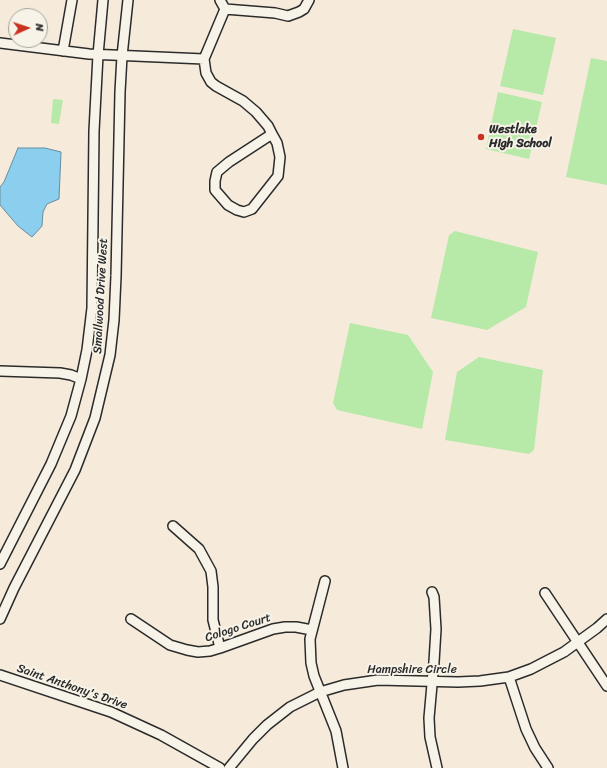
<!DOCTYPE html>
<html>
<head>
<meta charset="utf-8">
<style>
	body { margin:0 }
	#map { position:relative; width:607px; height:768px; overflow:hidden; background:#f6ebda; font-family:Sriracha,sans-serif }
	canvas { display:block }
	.north { position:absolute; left:8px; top:8px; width:40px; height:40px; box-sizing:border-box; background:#f7f3e8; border:1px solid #a5a39c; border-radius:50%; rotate:87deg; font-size:11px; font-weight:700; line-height:16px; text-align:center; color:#2b2b2b }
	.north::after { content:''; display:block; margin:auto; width:14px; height:18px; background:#c8321e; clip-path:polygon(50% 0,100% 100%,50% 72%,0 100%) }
</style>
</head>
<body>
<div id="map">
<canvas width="607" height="768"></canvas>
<div class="north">N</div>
</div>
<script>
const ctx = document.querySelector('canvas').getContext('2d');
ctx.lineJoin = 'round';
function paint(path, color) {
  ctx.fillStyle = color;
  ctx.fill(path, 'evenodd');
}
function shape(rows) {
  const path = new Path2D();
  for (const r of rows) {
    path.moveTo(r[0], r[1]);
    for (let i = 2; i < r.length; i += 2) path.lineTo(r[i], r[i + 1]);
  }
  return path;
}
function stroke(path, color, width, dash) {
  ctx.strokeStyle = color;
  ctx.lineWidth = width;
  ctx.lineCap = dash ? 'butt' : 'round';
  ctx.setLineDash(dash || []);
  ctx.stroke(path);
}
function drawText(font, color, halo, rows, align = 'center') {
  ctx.font = font + ' Sriracha,sans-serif';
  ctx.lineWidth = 4;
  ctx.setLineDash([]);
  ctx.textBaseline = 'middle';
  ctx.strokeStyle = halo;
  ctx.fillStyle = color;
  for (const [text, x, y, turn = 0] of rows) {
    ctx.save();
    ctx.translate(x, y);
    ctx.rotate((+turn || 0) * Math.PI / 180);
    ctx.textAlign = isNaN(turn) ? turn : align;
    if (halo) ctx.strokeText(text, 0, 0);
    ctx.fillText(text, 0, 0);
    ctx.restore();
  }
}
const green = shape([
	[513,29,556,38,543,95,500,86],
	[591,58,607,61,607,185,566,177],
	[498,92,542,102,529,159,486,149],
	[53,99,63,100,59,124,51,123],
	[455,231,538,252,526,307,487,330,431,318,449,235],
	[350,323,408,335,433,372,422,429,337,410,333,403],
	[479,357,543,370,534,450,529,454,445,440,457,372]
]);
const water = shape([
	[18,148,45,148,61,152,59,199,47,204,43,212,42,226,32,237,18,226,0,205,0,187,4,182,18,148]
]);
const minor = shape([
	[220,0,225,9],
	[225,9,204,59,206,73,211,82,216,86,243,101,256,112,268,126,272,134],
	[225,9,275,13,288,16,299,12,304,9,309,0],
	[0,43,89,54,204,59],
	[63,51,72,0],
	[272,134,277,143,280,157,278,176,252,209,244,212,237,210,228,205,215,190,215,181,217,172,229,162,272,134],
	[0,371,60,373,71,375,81,379],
	[173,526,199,549,211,571,213,587,213,620,220,648],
	[0,564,51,464,71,416,81,379,87,350,92,308,94,131,98,55,103,0],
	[325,581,310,639,311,663,314,676,336,731,343,768],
	[432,592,434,597,436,629,434,662,429,718,430,737,437,768],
	[545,593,607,686],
	[0,619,14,588,75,470,95,418,110,355,114,320,116,276,120,92,122,56,128,0],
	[131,619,170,645,187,650,198,652,210,651,220,648,273,629,285,627,296,627,312,630],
	[0,675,111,712,161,735,220,768],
	[509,677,526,729,535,748,548,768],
	[229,768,253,739,267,725,290,707,320,692,344,685,378,680,458,682,480,681,509,677,531,669,564,652,597,628,607,619]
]);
const markers = [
	[481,137,4,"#c8321e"]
];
const poiNames = [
	["Westlake",489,130],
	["High School",489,144]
];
const streetNames = [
	["Smallwood Drive West",101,296,-87],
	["Cologo Court",238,628,-18],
	["Hampshire Circle",412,670],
	["Saint Anthony's Drive",72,687,19]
];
paint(green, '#b7e9a9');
paint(water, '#8cceed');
stroke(water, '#658d9f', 1);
stroke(minor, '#2b2b2b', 12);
stroke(minor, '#f7f3e8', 9);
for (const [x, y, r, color] of markers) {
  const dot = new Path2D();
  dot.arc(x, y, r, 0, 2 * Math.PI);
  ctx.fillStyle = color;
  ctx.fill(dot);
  stroke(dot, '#f7f3e8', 1.5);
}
drawText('bold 12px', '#2b2b2b', '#f7f3e8', poiNames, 'left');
drawText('12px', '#2b2b2b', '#f7f3e8', streetNames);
</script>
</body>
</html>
